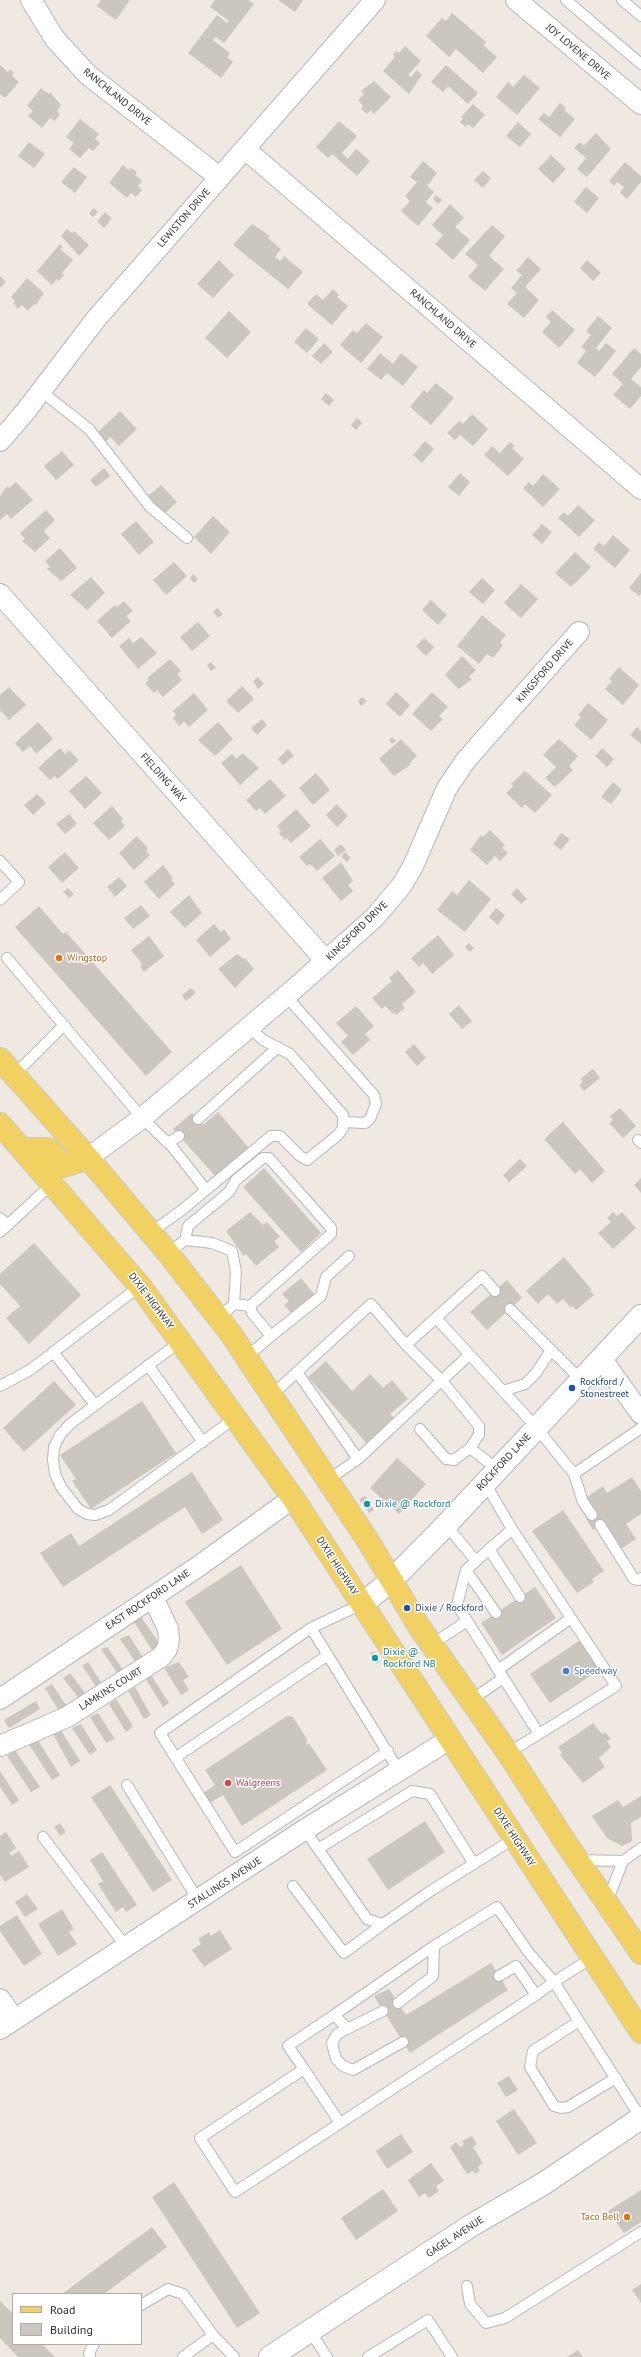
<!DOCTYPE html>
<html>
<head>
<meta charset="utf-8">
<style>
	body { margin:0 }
	#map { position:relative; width:641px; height:2357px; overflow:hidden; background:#efe9e1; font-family:"PT Sans",sans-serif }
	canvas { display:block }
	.legend { position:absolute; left:12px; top:2293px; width:130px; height:52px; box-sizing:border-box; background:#fff; border:1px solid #ababab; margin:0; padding:5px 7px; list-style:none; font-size:12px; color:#2e2e2e }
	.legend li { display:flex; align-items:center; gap:8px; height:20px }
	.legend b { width:20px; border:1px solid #ababab }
</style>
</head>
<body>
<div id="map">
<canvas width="641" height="2357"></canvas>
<ul class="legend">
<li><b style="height:5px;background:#f2d163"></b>Road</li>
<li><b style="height:11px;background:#cbc7bf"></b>Building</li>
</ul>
</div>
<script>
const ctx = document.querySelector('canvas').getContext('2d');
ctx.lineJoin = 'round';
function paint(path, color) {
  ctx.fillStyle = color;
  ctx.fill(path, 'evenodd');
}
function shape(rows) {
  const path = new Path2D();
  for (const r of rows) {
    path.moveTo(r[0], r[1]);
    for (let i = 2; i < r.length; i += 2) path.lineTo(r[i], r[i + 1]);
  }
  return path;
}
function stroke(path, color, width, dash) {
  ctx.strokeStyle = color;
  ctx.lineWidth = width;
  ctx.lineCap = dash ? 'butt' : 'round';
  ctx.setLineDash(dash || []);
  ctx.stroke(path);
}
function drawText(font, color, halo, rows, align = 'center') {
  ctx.font = font + ' "PT Sans",sans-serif';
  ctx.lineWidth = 3;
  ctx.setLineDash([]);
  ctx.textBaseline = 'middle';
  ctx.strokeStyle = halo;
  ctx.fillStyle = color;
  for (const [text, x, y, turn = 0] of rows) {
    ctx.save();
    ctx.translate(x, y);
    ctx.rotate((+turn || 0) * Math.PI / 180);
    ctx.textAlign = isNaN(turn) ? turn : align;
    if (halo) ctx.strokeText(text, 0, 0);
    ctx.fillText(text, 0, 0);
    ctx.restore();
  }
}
const building = shape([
	[101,0,130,0,116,20,97,6],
	[215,0,248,0,254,4,224,43,216,37,213,40,230,53,227,57,233,62,221,78,188,53,217,15,227,23,229,21,210,7],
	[278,0,303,0,295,12],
	[452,13,486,42,483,45,497,57,483,73,456,49,449,57,426,36,442,18,446,21],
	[405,46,421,61,408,75,411,77,417,70,422,75,409,94,383,71,395,57,393,55,396,51,399,53],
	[0,65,8,72,10,69,14,73,12,76,19,82,5,98,0,94],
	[446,65,478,93,468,104,448,86,443,92,431,82],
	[524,75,540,88,517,115,496,97,508,82,513,87],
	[374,81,391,97,374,114,371,110,367,114,361,108,363,106,358,100,364,94,361,91],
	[41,88,49,94,50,92,61,105,57,111,60,114,55,121,50,118,42,128,28,116,33,111,27,106],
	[560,103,566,108,564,110,575,119,560,137,538,119,544,113,549,117],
	[473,104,485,115,473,128,468,124,466,127,460,122,463,118,461,117],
	[80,119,99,134,95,139,100,143,93,151,89,148,80,158,69,149,74,143,66,137],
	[339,121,357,136,342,153,348,159,356,149,370,161,357,176,332,154,328,158,316,147],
	[518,122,531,134,520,147,506,136],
	[596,133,611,149,587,177,577,169,586,158,574,148,580,142,584,146],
	[29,142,45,154,34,168,18,156],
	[551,155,566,169,553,183,538,169],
	[423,161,437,173,427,186,434,192,426,202,433,208,418,226,401,211,410,201,405,196,417,182,410,177],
	[625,162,641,176,641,182,627,199,620,193,624,187,617,182,614,186,609,181],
	[123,165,129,170,131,168,137,172,135,175,142,181,138,186,142,190,136,197,131,193,127,198,109,183],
	[74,167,87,177,75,193,61,182],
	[483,171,491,178,483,188,474,180],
	[586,187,599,198,587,213,574,202],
	[436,195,442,200,438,204,433,199],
	[450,204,464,218,455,227,470,240,453,260,435,244,443,235,432,225],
	[94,208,98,212,93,217,89,213],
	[105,212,112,218,104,228,97,221],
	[252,224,270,236,268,238,281,249,275,257,280,261,284,256,303,272,288,289,233,245],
	[492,225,505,236,489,256,504,269,485,291,468,277,478,265,465,254],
	[67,229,72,233,74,231,89,245,79,256,61,236],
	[60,244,63,247,60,249,73,260,62,273,64,275,59,281,57,279,52,285,37,271],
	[528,257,541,269,525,287,539,300,524,318,507,304,517,293,511,288,522,275,516,271],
	[219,260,234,275,213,298,197,284],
	[587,260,601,273,593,281,580,268],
	[0,276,6,282,0,288],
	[27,278,44,293,36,305,34,304,28,311,22,305,18,309,13,303,15,301,11,297],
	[333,289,339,295,337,297,348,306,332,325,307,304,316,294,323,300],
	[552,310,575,330,559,348,542,332,551,322,546,317],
	[229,311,251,332,227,358,205,338],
	[598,316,612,328,596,348,599,351,606,343,616,351,595,377,577,363,586,351,581,347,591,335,586,331],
	[366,323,383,337,361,363,340,345,353,330,357,333],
	[306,328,319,339,307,353,294,342],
	[324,343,333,352,321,364,312,356],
	[634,348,641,354,641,367,631,379,641,387,641,396,630,409,613,395,623,384,612,374],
	[380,353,393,364,401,353,418,367,403,386,387,373,381,380,367,369],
	[436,383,454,398,431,425,410,407,424,390,427,393],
	[326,393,334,400,329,406,321,399],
	[120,411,137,429,119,446,110,437,105,442,97,433],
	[472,414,488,429,473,446,460,435,455,440,447,433,459,421,463,424],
	[357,418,362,423,356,430,351,425],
	[425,441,434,449,422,463,413,455],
	[510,442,515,446,512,448,524,459,508,476,484,455,492,446,500,453],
	[62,451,74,465,56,480,44,466],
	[104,468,110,476,96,487,90,480],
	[460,473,470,482,459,496,448,487],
	[543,474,560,489,543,507,523,488,529,482,533,486],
	[16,482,33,500,11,519,7,514,0,520,0,496,7,486,9,488],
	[161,485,177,502,163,515,147,497],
	[578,505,595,520,579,537,558,518,564,512,568,516],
	[46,510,55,520,44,531,50,538,35,552,22,541,25,539,20,533],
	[213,516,230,532,211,554,194,537],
	[136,521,154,542,139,555,121,534],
	[542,524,552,532,542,544,532,535],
	[613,535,630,550,615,568,593,549,599,542,604,546],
	[60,548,77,568,61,581,47,569,50,567,45,561],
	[575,552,591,567,571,587,555,573],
	[174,562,187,576,166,595,153,580],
	[641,573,641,594,639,596,629,588],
	[193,574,198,579,194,583,190,578],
	[91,577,105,593,87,610,70,595],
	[482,578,495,590,483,604,469,592],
	[521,584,538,599,521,618,504,603],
	[431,600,447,615,438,625,422,610],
	[124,601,133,611,126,616,131,621,112,638,97,621,115,605,117,607],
	[217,608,223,614,218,618,213,612],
	[482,615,506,635,500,642,503,645,493,658,487,654,479,664,457,646],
	[198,622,210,636,192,651,180,637],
	[141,637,157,653,138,669,119,646,129,638,133,643],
	[424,638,434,647,426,656,416,646],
	[462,656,476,670,469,677,472,679,459,689,445,675],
	[170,659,181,671,177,674,182,680,163,697,157,690,154,693,145,683,149,680,147,678],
	[211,662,216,668,211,671,207,665],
	[619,667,639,685,623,705,605,689,612,681,609,679],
	[258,677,264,684,258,689,253,681],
	[242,686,254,699,238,713,226,701],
	[9,687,26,705,9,720,0,710,0,695],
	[396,692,410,705,400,717,386,704],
	[432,692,448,707,439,716,443,719,431,731,412,714],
	[194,693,208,710,189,727,184,722,179,726,173,718,176,715,173,711],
	[362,697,367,701,361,706,358,701],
	[588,703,608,720,591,740,574,725,581,717,578,715],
	[262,719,267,725,257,735,251,728],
	[38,722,53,739,36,754,30,746,23,752,15,743],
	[218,722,233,739,215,756,198,740],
	[637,727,641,731,641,744,630,735],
	[392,737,396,741,392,744,389,740],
	[401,739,417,756,409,764,410,765,394,776,379,759],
	[559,739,578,756,569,766,573,770,555,787,545,778,556,767,543,755],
	[60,748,65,754,69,750,79,760,58,779,55,776,50,780,38,768],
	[602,748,614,759,607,767,595,756],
	[288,749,294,756,283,765,278,759],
	[243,753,259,768,240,785,221,763,232,754,236,759],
	[525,771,552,795,535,813,525,804,522,808,506,793,513,786,511,784],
	[316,773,330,790,313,805,299,788],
	[86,776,102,793,85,809,69,791],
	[270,779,286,796,265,814,260,808,256,811,246,800],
	[613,782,622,790,611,804,601,797],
	[37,794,46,803,33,815,24,805],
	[337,804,348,816,337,827,326,815],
	[112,806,123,819,121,821,125,826,109,840,93,823],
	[296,809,311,826,291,843,287,838,285,840,279,833,281,831,277,826],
	[69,814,77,824,65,834,56,824],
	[490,830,505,845,502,848,508,853,500,861,495,856,487,865,470,850,481,835,483,837],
	[561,833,570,839,561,850,553,844],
	[137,836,148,848,146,851,150,855,134,870,119,853],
	[320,839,335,856,317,871,310,864,307,866,299,857],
	[341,844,346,850,338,856,334,850],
	[65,852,79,868,62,883,48,867],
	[345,852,351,858,347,862,341,856],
	[341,862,353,881,348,885,353,891,341,901,322,878],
	[163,865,173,878,171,880,175,884,159,899,144,882],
	[119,877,127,886,115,897,107,887],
	[469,880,491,899,465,932,437,910,452,891,457,895],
	[68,888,74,894,69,898,63,892],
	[517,888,527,899,521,904,511,894],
	[189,895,202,913,185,928,170,912],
	[141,905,150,916,133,929,124,918],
	[39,906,63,934,66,932,172,1052,146,1076,15,927],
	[496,908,505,915,498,925,489,917],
	[214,924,221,932,224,929,231,939,210,957,196,940],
	[438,935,454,955,432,974,423,963,419,967,411,958],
	[149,936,164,956,144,972,140,966,142,964,131,950],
	[469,943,474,948,470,952,465,947],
	[237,954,244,959,245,958,254,969,235,988,218,969],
	[398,970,416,992,402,1004,405,1008,396,1015,394,1012,393,1014,385,1006,382,1009,372,998,392,981,389,978],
	[191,988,196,993,186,1001,182,995],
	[459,1005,472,1021,462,1029,449,1014],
	[356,1006,374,1026,365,1034,370,1040,353,1055,341,1042,348,1036,336,1023],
	[414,1044,426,1058,417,1066,405,1052],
	[593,1069,600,1078,584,1091,579,1085,583,1082,580,1079],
	[620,1108,636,1126,623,1138,609,1123,613,1120,610,1116],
	[218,1112,249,1148,216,1177,173,1129,192,1113,203,1125],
	[563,1122,605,1171,592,1183,580,1169,575,1174,544,1139],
	[520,1159,527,1166,509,1182,503,1175],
	[264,1168,321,1233,301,1252,243,1187],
	[641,1178,641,1193,634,1185],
	[250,1212,263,1225,267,1222,280,1237,274,1241,279,1247,256,1266,246,1254,244,1256,226,1231],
	[613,1212,617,1216,622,1212,636,1228,613,1249,598,1233,611,1222,607,1218],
	[34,1243,81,1295,29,1344,6,1318,20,1306,0,1284,0,1274],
	[564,1257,592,1290,590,1291,594,1295,576,1310,572,1306,571,1308,563,1299,557,1304,548,1294,538,1304,526,1291],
	[301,1278,315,1295,292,1314,284,1305,289,1301,282,1294],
	[507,1280,522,1298,487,1330,470,1312],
	[326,1361,352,1391,370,1374,383,1388,392,1380,408,1399,390,1414,396,1420,368,1445,308,1377],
	[54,1381,76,1405,24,1452,3,1428],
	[142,1401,176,1453,91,1509,72,1481,76,1479,60,1455],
	[397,1458,426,1484,399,1514,370,1488],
	[192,1472,223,1520,202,1534,185,1507,63,1587,40,1553,71,1533,79,1546],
	[632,1477,641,1491,641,1514,626,1524,636,1539,621,1549,604,1523,593,1530,586,1519,597,1512,587,1497,603,1486,607,1493],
	[365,1496,374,1510,369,1513,359,1499],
	[563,1510,604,1571,592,1579,594,1582,577,1593,532,1531],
	[241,1565,282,1629,227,1665,185,1602],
	[535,1587,556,1618,502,1655,481,1623],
	[141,1617,160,1644,152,1650,134,1622],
	[129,1635,145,1661,138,1666,120,1639],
	[582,1639,602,1668,550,1703,530,1674],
	[107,1647,126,1674,120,1677,101,1649],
	[374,1651,380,1661,377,1664,370,1654],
	[88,1662,103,1685,97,1688,82,1666],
	[179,1662,189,1677,183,1680,189,1690,181,1695,164,1668],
	[70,1673,87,1695,80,1700,63,1678],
	[151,1675,169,1703,163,1707,145,1678],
	[52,1684,68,1708,60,1713,45,1688],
	[135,1687,151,1715,144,1719,128,1691],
	[116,1699,133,1726,126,1732,109,1704],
	[36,1701,40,1709,9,1728,4,1720],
	[98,1713,115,1739,106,1743,90,1717],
	[287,1716,293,1717,307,1739,306,1745,309,1743,327,1770,242,1826,223,1795,210,1803,203,1793,215,1785,205,1770],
	[593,1723,602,1734,605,1732,611,1739,607,1741,611,1747,599,1758,605,1767,583,1783,560,1755,562,1753,558,1747],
	[81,1724,97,1750,90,1755,72,1728],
	[61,1730,80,1761,71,1767,53,1734],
	[37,1739,60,1775,52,1780,28,1743],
	[15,1750,40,1787,31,1792,7,1756],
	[0,1771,19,1800,12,1805,0,1787],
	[110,1785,172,1880,153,1892,91,1797],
	[641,1796,641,1817,631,1823,632,1841,622,1846,607,1838,592,1816,618,1800,623,1807],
	[425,1821,445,1852,388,1890,367,1859],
	[60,1823,66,1832,60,1836,54,1827],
	[6,1832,16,1848,9,1853,12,1856,19,1851,29,1867,5,1882,0,1875,0,1836],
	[102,1852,137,1905,126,1912,123,1907,116,1912,98,1884,103,1881,90,1860],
	[27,1894,38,1909,25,1917,15,1902],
	[62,1909,74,1929,69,1932,77,1944,58,1956,38,1924],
	[17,1915,42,1954,24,1966,0,1931,0,1926],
	[220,1930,232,1949,204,1967,192,1950,201,1944,198,1939,209,1932,211,1936],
	[491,1963,508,1990,410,2053,374,1996,389,1989,406,2015],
	[509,2076,518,2090,506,2097,497,2083],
	[514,2109,537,2143,518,2155,496,2121],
	[401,2134,413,2152,387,2169,376,2151],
	[472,2136,477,2144,473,2147,483,2163,478,2167,480,2171,475,2174,473,2171,467,2174,450,2147,456,2142,460,2147,464,2144,462,2141],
	[431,2163,444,2181,436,2186,439,2191,429,2198,425,2193,419,2197,408,2180],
	[174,2182,260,2313,237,2328,152,2197],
	[383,2189,398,2211,356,2240,341,2218],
	[641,2190,641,2222,624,2233,608,2211],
	[152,2227,167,2247,104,2294,62,2294],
	[641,2284,641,2303,632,2290],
	[0,2301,13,2314,13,2344,42,2344,55,2357,18,2357,0,2338],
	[578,2350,583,2357,567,2357]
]);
const lane = shape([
	[566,0,641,64],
	[622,0,641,16],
	[41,391,89,429,150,507,187,538],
	[0,861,19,882,0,900],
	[7,958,142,1118,168,1143,179,1136],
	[286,996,374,1095,376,1104,370,1119,365,1123,343,1122],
	[14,1075,64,1025],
	[198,1119,278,1047],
	[638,1140,641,1143],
	[170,1144,206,1190],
	[0,1218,8,1225],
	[0,1232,52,1184],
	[150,1233,182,1210,271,1136,280,1136,300,1156,307,1160,338,1135,343,1128,343,1115,290,1054,263,1040,249,1027],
	[185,1240,212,1243,232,1251,236,1272,234,1304],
	[168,1253,185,1240,188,1226,229,1192,236,1180,263,1158,269,1158,331,1228,331,1234,250,1306,234,1304,219,1318],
	[510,1309,581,1380],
	[436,1318,536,1427,574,1474,583,1502,592,1515],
	[271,1336,321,1296,326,1277,349,1256],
	[181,1341,70,1424,60,1435,54,1447,53,1460,55,1474,61,1487,78,1509,87,1514,95,1515,109,1510,235,1418],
	[406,1345,442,1381,479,1426,479,1435,470,1448,497,1469],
	[53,1352,95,1405],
	[247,1357,271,1336,252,1313,250,1306],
	[148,1365,203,1442],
	[297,1372,358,1459],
	[0,1386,30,1370,140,1286],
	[503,1391,525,1384,536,1373,551,1350],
	[272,1395,371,1304,406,1345,482,1276,495,1291],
	[420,1429,446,1459,454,1460,470,1448],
	[574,1474,641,1428],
	[328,1480,358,1459,469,1355],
	[485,1483,512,1529,466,1570,457,1605,539,1734,616,1686,571,1618],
	[446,1525,476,1561],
	[600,1525,634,1579,639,1580,641,1578],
	[489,1549,520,1597],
	[466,1570,496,1613],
	[362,1604,311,1628,160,1733,235,1852,388,1751],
	[311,1628,399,1771],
	[431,1645,467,1621],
	[498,1670,571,1618,512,1529],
	[470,1701,503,1678],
	[508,1753,539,1734],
	[176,1757,328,1655],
	[127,1785,198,1900],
	[305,1830,367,1919,383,1924,432,1890,515,1838],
	[43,1837,127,1948],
	[318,1849,412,1791,430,1794,474,1864],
	[578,1860,623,1861],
	[293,1886,344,1953,383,1924],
	[607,1902,623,1861,641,1848],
	[499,1976,516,1966,536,1995],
	[398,2003,433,1976,434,1946],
	[383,2011,337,2034,332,2043,336,2059,343,2066,353,2070,403,2042],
	[334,2015,434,1946,497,1907,529,1953,554,1982,593,1957],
	[579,2021,533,2051,530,2067,554,2106,561,2108,568,2107,616,2078],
	[304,2069,288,2046,334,2015,347,2028],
	[340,2123,304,2069,200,2138,235,2192,536,1995,554,1982,641,2118],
	[467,2286,470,2304,486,2323,505,2318,641,2232],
	[141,2305,168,2289,183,2294,213,2335,234,2357],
	[310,2331,327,2357],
	[90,2357,89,2353,94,2344],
	[183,2357,213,2335],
	[368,2357,428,2320,452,2357]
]);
const street = shape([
	[31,0,55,39,88,75,219,177],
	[516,0,641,104],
	[245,149,641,489],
	[0,441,25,412,96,319,375,0],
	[0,594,326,961],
	[88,1158,142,1118,293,990,375,917,402,885,413,866,447,788,466,760,579,632],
	[601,1358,641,1414],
	[0,1699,199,1566,293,1498],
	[0,1746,67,1717,161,1657,167,1649,169,1639,168,1629,153,1597],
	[0,1999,14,2019],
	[0,2029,301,1832,450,1739]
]);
const secondary = shape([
	[362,1604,391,1581,446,1525,641,1316],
	[270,2357,472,2225,543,2184,641,2118]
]);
const primary = shape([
	[0,1059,88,1158,168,1253,231,1334,370,1544,418,1625,508,1753,564,1840,641,1953],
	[0,1124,140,1286,293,1498,641,2032],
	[22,1149,48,1149,64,1166,88,1158]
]);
const markers = [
	[59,958,4,"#e8710a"],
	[572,1388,4,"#1a4fb4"],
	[367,1504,4,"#0f9aa8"],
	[407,1608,4,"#1a4fb4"],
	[375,1658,4,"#0f9aa8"],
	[566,1671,4,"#3f7fe0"],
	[228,1783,4,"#e0444e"],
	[627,2217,4,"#e8710a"]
];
const streetNames = [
	["JOY LOVENE DRIVE",578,52,40],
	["RANCHLAND DRIVE",117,97,39],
	["LEWISTON DRIVE",184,218,-49],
	["RANCHLAND DRIVE",443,319,41],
	["KINGSFORD DRIVE",545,671,-49],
	["FIELDING WAY",163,778,48],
	["KINGSFORD DRIVE",357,931,-44],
	["DIXIE HIGHWAY",151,1301,53],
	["ROCKFORD LANE",504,1462,-47],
	["DIXIE HIGHWAY",337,1566,57],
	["EAST ROCKFORD LANE",148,1600,-34],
	["LAMKINS COURT",111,1689,-32],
	["DIXIE HIGHWAY",514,1837,57],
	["STALLINGS AVENUE",225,1883,-33],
	["GAGEL AVENUE",455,2237,-33]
];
const foodNames = [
	["Wingstop",67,958],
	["Taco Bell",619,2217,"right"]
];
const transitNames = [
	["Rockford /",580,1382],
	["Stonestreet",580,1394],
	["Dixie / Rockford",415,1608]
];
const cultureNames = [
	["Dixie @ Rockford",375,1504],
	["Dixie @",383,1652],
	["Rockford NB",383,1664]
];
const shopNames = [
	["Speedway",574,1671]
];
const healthNames = [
	["Walgreens",236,1783]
];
paint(building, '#cbc7bf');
stroke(lane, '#b4b7c1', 12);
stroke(street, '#b4b7c1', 22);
stroke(secondary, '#b4b7c1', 24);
stroke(primary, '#c9c9c9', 24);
stroke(lane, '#fff', 10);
stroke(street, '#fff', 20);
stroke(secondary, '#fff', 22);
stroke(primary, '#f2d163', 22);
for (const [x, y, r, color] of markers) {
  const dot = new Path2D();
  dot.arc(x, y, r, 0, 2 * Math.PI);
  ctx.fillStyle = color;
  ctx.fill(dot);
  stroke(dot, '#fff', 1.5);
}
drawText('10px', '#2e2e2e', '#fff', streetNames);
drawText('10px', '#c56008', '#fff', foodNames, 'left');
drawText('10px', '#164399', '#fff', transitNames, 'left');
drawText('10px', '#0d838f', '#fff', cultureNames, 'left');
drawText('10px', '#366cbe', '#fff', shopNames, 'left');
drawText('10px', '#be3a42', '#fff', healthNames, 'left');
</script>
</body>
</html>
